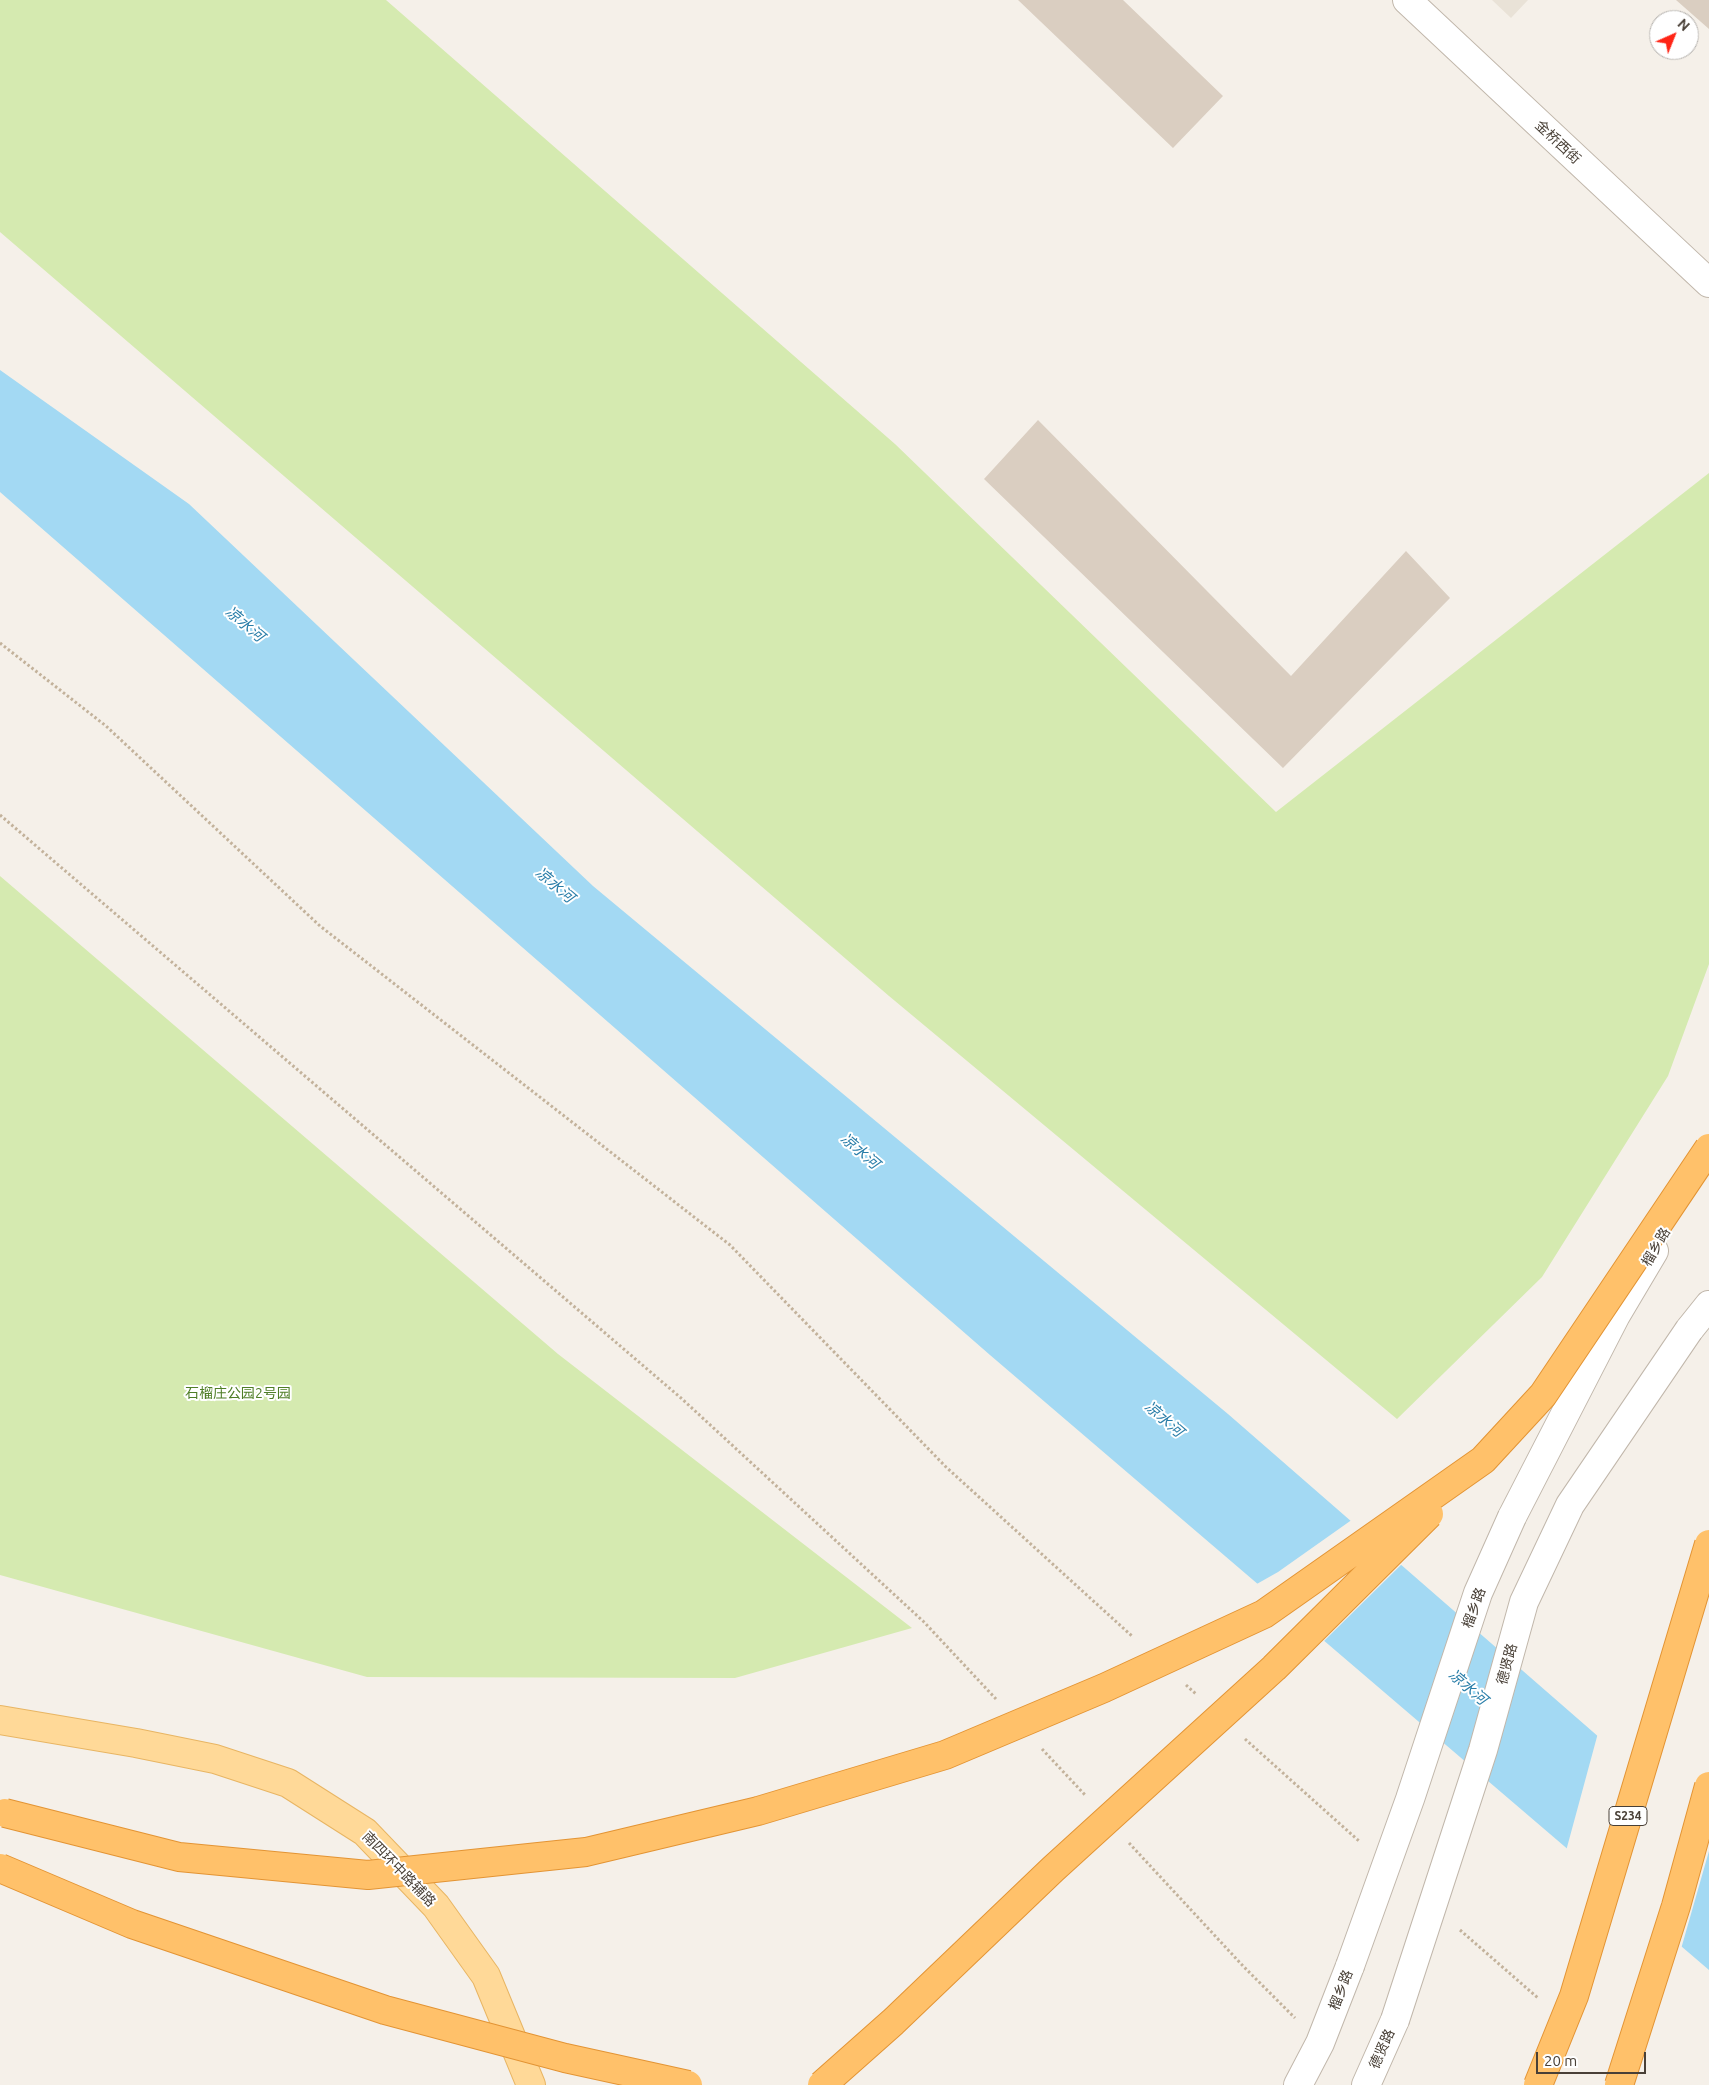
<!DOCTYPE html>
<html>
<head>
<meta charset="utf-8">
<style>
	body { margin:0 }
	#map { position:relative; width:1709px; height:2085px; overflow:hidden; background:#f5f0e9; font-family:Ubuntu,sans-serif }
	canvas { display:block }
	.north { position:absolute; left:1649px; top:10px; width:50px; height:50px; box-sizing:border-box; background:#fff; border:1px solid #b6b3af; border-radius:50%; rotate:44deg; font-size:14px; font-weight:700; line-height:20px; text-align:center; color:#494037 }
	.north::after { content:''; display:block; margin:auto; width:18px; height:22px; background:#ff2516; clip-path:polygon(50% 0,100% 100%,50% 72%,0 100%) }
	.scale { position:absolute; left:1536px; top:2052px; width:110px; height:22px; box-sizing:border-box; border:2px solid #494037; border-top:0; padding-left:6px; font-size:15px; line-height:18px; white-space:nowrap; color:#494037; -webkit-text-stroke:4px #fff; paint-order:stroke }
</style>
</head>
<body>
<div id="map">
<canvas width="1709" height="2085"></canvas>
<div class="north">N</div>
<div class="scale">20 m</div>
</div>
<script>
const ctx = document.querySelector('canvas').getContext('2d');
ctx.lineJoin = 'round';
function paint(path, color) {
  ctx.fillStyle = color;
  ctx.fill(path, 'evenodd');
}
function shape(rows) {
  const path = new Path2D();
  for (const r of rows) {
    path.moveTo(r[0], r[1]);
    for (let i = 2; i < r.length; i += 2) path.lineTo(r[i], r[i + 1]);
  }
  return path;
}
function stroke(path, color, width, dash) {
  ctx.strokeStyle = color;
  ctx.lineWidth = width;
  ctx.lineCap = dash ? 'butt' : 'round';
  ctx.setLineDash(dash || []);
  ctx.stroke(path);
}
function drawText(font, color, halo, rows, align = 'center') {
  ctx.font = font + ' Ubuntu,"Noto Sans SC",sans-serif';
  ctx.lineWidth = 4;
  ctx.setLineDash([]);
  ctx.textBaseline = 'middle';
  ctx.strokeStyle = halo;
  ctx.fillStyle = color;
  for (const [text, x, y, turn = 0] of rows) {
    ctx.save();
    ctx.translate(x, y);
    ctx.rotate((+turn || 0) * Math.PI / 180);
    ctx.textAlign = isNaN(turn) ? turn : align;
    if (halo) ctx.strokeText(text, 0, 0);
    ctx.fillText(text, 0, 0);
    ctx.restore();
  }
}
const residential = shape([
	[1492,0,1528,0,1511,18]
]);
const green = shape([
	[0,0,386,0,895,444,1276,812,1709,473,1709,964,1668,1076,1542,1277,1397,1419,889,996,0,232],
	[0,876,558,1354,912,1628,735,1678,367,1677,0,1575]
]);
const water = shape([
	[0,370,189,504,593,886,1228,1414,1709,1833,1709,1970,990,1355,0,492]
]);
const pier = shape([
	[1353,1519,1403,1563,1322,1643,1255,1585,1278,1572],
	[1598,1733,1709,1830,1709,1851,1681,1949,1566,1851]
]);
const building = shape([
	[1018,0,1123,0,1223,96,1173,148],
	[1676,0,1709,0,1709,29],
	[1038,420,1291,676,1406,551,1450,598,1283,768,984,479]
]);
const path = shape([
	[0,643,106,726,320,926,730,1245,946,1467,1133,1637],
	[0,815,681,1398,924,1622,996,1699],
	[1186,1685,1196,1694],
	[1245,1739,1359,1841],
	[1042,1749,1086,1796],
	[1129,1843,1243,1966,1295,2018],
	[1460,1930,1538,1998]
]);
const minor = shape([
	[1407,0,1709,283],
	[1689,1330,1709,1305],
	[1512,1517,1616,1315,1654,1251],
	[1298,2085,1320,2043,1350,1966],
	[1366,2085,1395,2020]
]);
const major = shape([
	[0,1720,136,1743,215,1759,288,1783,365,1832,436,1906,486,1976,531,2085]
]);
const minorBridge = shape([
	[1350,1966,1410,1799,1478,1593,1512,1517],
	[1395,2020,1483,1750,1524,1602,1570,1505,1689,1330]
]);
const highwayBridge = shape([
	[5,1813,179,1857,368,1875,586,1852,758,1811,945,1755,1104,1688,1264,1614,1483,1460,1543,1395,1709,1148],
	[0,1868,132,1924,385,2010,565,2058,688,2085],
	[822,2085,893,2022,1053,1869,1274,1668,1429,1514],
	[1538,2085,1574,1996,1709,1544],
	[1619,2085,1676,1906,1709,1786]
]);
const shields = [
	[1628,1816,38]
];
const shieldNames = [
	["S234",1628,1816]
];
const streetNames = [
	["金桥西街",1558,142,43],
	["榴乡路",1656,1247,-60],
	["榴乡路",1474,1608,-70],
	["德贤路",1507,1664,-75],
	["南四环中路辅路",399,1869,46],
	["榴乡路",1341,1990,-69],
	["德贤路",1382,2049,-66]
];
const parkNames = [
	["石榴庄公园2号园",238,1393]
];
const waterNames = [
	["凉水河",245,624,40],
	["凉水河",555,885,40],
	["凉水河",860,1151,41],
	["凉水河",1164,1419,41],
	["凉水河",1468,1687,41]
];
paint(residential, '#e9e2d7');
paint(green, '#d5eab0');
paint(water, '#a3d9f3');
paint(pier, '#f5f0e9');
paint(building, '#dacec1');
stroke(minor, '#c1b7ab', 30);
stroke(major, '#e8b563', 30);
stroke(path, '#c3b29b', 3, [2.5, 2.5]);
stroke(minor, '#fff', 28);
stroke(major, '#ffd998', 28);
stroke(minorBridge, '#c1b7ab', 30, []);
stroke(highwayBridge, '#e39434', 30, []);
stroke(minorBridge, '#fff', 28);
stroke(highwayBridge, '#ffc16a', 28);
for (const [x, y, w] of shields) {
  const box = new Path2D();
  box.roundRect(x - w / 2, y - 9.5, w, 19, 4);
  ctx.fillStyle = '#fff';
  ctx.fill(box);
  stroke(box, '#494037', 1);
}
drawText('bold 12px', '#494037', null, shieldNames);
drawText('14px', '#494037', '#fff', streetNames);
drawText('14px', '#4f7e27', '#fff', parkNames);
drawText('italic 15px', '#287da8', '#fff', waterNames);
</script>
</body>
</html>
